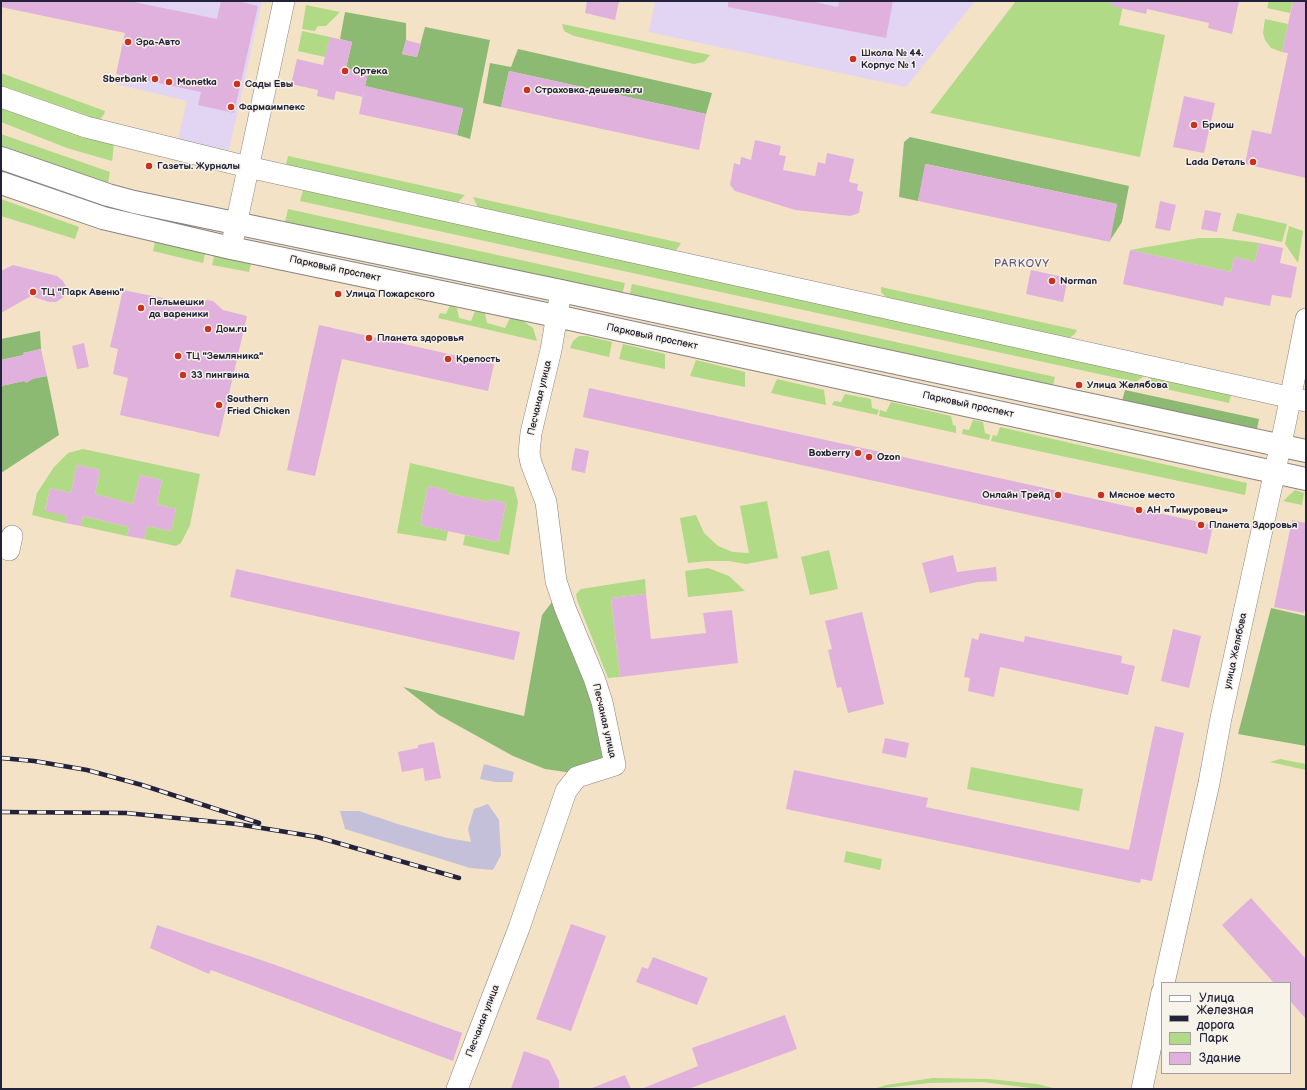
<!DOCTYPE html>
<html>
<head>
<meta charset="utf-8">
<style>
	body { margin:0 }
	#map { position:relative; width:1307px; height:1090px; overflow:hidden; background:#f3e2c6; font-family:"Balsamiq Sans",sans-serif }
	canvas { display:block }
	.frame { position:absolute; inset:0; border:2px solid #22223b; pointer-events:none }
	.legend { position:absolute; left:1161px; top:982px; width:130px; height:92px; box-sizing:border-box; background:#f7f3e8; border:1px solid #a29fa3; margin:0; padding:5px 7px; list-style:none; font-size:12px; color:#22223b }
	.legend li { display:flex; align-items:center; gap:8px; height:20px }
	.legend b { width:20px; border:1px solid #a29fa3 }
</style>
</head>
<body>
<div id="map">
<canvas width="1307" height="1090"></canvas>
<div class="frame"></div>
<ul class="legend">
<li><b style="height:5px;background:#fff"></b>Улица</li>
<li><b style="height:5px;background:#22223b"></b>Железная дорога</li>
<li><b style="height:11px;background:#b0da85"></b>Парк</li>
<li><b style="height:11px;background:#e0b1dd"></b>Здание</li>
</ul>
</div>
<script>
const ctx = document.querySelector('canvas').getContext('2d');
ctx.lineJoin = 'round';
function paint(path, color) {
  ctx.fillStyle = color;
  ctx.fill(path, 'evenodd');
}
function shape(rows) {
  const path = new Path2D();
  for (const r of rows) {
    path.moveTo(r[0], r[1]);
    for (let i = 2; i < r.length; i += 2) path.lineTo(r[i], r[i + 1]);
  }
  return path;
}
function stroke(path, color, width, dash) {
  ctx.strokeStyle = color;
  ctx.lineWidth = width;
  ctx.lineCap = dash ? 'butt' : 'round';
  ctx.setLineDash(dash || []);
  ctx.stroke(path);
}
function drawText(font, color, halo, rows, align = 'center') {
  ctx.font = font + ' "Balsamiq Sans",sans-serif';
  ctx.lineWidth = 3;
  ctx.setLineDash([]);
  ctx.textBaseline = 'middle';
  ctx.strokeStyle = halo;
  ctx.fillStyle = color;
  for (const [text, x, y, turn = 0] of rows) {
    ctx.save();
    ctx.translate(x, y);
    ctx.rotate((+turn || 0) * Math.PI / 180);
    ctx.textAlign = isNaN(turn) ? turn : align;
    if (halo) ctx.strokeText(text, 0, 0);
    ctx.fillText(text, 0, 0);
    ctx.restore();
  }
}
const built = shape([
	[134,1,262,1,229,150,178,140,187,101,116,84],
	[655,1,975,1,906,87,649,32]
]);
const industrial = shape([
	[484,764,514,772,512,782,495,782,480,779],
	[488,804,499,820,501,855,493,870,470,868,345,829,340,811,359,811,401,825,447,838,471,842,468,829,474,809]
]);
const green = shape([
	[1016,1,1124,1,1119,25,1165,35,1140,157,930,113],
	[1269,1,1293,1,1290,13,1267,8],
	[306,5,340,12,326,26,318,26,315,31,302,29],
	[1265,19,1288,24,1282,52,1271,48,1265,40,1263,33],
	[562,24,710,55,704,62,694,64,574,36,564,31],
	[302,31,330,37,325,57,298,51],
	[1,73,105,111,104,114,99,121,31,99,1,87],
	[1,103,114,144,112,161,67,148,1,122],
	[1,134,110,172,108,183,34,159,1,146],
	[288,156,465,195,457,203,285,169],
	[303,190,1148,373,1136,382,300,201],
	[473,197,681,243,675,252,479,210],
	[1,199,79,227,75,239,1,216],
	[288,209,625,283,622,295,285,222],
	[1237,213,1287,224,1282,242,1232,231],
	[1289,226,1303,231,1298,263,1285,244],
	[1199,238,1221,238,1259,243,1255,262,1234,257,1231,272,1130,250],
	[155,242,205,254,203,263,153,251],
	[214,256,251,264,249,272,212,265],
	[632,284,1055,377,1052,390,629,298],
	[881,287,1077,330,1075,334,1068,339,888,299,881,292],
	[450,305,457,308,459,318,471,321,475,311,485,313,487,323,505,328,510,318,523,321,533,328,537,341,438,318,440,313,446,314],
	[579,336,587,336,612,342,609,357,570,348,573,341],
	[623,344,665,354,665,369,619,359],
	[696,360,745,372,745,387,690,376],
	[1154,375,1232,391,1229,403,1143,384],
	[777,379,824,390,826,405,771,393],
	[845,394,871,399,872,408,879,410,877,415,832,405,834,401,841,402],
	[891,402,951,416,953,425,956,426,956,433,879,416,880,410,886,412],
	[973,420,983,422,985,433,990,435,989,440,962,434,963,429,969,430],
	[1000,427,1247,483,1245,495,991,441,993,435,997,436],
	[83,449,200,474,190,525,181,543,176,546,144,539,147,526,171,531,176,509,157,504,162,480,140,475,133,504,95,494,100,470,77,465,71,493,50,488,45,510,67,516,65,523,32,515,37,493,54,467,68,453],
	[410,463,514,487,518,502,509,555,463,545,465,535,498,542,506,503,489,499,489,502,447,493,447,490,428,486,420,525,448,531,446,541,397,533],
	[1295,490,1304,493,1302,505,1283,501],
	[767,501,778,558,746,564,729,561,708,561,688,563,680,518,696,515,704,533,718,546,733,552,749,553,740,506],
	[83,516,129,527,127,536,81,526],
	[829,550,838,589,810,595,801,557],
	[708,568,729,576,745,591,688,597,685,571],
	[645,579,646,594,611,598,620,677,608,678,577,600,576,594,581,589],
	[1280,759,1306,764,1306,770,1270,762],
	[971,767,1083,789,1079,811,967,789],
	[846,851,882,859,880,870,844,862],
	[933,1078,989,1079,1037,1084,1057,1089,1039,1089,982,1082,930,1083,874,1089,886,1085]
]);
const forest = shape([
	[345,12,406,23,406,40,402,54,417,57,425,27,490,40,470,139,457,135,463,109,365,86,368,73,346,68,352,42,340,39],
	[518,49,712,93,706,114,509,71,501,107,483,103,490,63,511,67],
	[910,137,1129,186,1122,222,1109,242,1117,204,926,164,918,201,899,197,904,142],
	[40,331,41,349,23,353,24,355,1,360,1,339],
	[47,376,59,435,1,473,1,386,24,381,28,382,30,379],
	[1125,390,1259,419,1256,434,1121,405],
	[552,602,597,713,603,744,603,760,573,773,545,769,513,756,439,715,403,687,524,716,542,615],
	[1271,608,1306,616,1306,746,1238,734]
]);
const building = shape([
	[1,1,129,1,217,19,221,1,237,1,258,6,234,113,198,105,201,92,116,74,125,33,1,7],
	[587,1,619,1,615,20,585,13],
	[728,1,810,1,838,7,839,1,893,1,886,38,728,7],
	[1112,1,1239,1,1232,34,1208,28,1209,23,1147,9,1146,14,1112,6],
	[1293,1,1306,1,1306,178,1245,164,1252,130,1271,134,1288,53,1282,52],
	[330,37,352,42,346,68,368,73,365,86,463,108,457,135,359,114,364,90,363,97,336,91,334,100,317,96,318,90,291,84,297,59,323,65],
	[406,40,421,44,417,57,402,54],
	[509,71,706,114,699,150,501,107],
	[1184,96,1215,103,1204,153,1173,147],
	[755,140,781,146,779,155,786,156,783,170,815,176,818,162,825,164,827,153,854,159,849,182,858,184,857,190,863,192,859,213,850,216,795,210,735,191,730,185,734,163,740,165,741,157,751,160],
	[925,164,1117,204,1110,242,918,201],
	[1160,201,1176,205,1170,231,1155,228],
	[1205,210,1221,213,1217,232,1201,229],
	[1259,243,1283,248,1280,263,1297,267,1291,298,1272,295,1270,306,1225,297,1223,306,1123,284,1130,250,1231,272,1234,257,1255,262],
	[13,265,57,276,63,281,67,288,64,297,56,302,49,302,31,296,1,313,1,271],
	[1031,270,1068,278,1063,302,1026,294],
	[123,290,197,305,207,300,213,301,223,310,247,316,219,437,120,415,128,378,113,374,118,349,110,347],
	[319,325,494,364,488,391,342,359,315,476,287,470],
	[84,343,89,367,77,369,72,346],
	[41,349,47,376,33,379,26,383,24,381,1,386,1,360,24,355,23,353],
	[589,388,1213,525,1207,554,583,417],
	[575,448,589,451,585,473,571,470],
	[77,465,100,470,95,494,133,504,140,475,162,480,157,504,176,509,171,531,147,526,144,539,127,536,129,527,83,516,81,526,65,523,67,516,45,511,50,488,71,493],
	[428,486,447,490,447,493,489,502,489,499,506,503,498,542,420,525],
	[1292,520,1306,523,1306,605,1304,613,1274,607],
	[953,555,957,572,996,567,997,581,977,582,930,593,922,563],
	[236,569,520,632,514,660,230,597],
	[646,594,651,639,706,633,703,613,732,610,738,663,620,677,611,598],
	[862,612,884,704,848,713,841,687,837,688,828,650,832,649,825,621],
	[1173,629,1201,636,1189,688,1161,681],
	[980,633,1024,642,1025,636,1122,656,1121,663,1135,666,1128,695,1000,667,994,697,968,691,970,678,964,677,972,638,978,640],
	[1155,726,1184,733,1152,881,1141,879,1140,883,786,809,794,770,928,798,926,807,1129,850],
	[885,738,909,743,906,758,882,753],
	[434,742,441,778,425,781,423,768,402,772,398,752,418,748,418,745],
	[1251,898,1306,959,1306,1019,1290,1001,1290,983,1274,983,1222,925],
	[571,924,606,936,571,1031,536,1019],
	[157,925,270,963,462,1033,453,1061,211,970,209,974,150,948],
	[653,957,708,978,697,1005,636,982,642,967,648,969],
	[785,1015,797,1049,688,1089,641,1089,698,1066,692,1048],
	[524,1051,549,1060,559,1081,559,1089,511,1089],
	[625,1075,631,1089,592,1089,592,1088]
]);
const minor = shape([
	[1,97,86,127,248,167,1306,401],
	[231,248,284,1],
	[1,546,9,550,12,536],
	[1164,983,1209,783,1221,718,1286,420,1306,319],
	[457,1089,519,928,566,791,577,777,615,765,602,702,594,678,565,608,556,581,546,502,531,463,529,453,531,433,551,350,561,291],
	[1142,1089,1162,992]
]);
const major = shape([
	[1,158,108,195,134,202,561,291,1306,451],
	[1,183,103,218,231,248,556,316,1306,479]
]);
const rail = shape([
	[1,758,34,761,87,770,142,785,259,823],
	[1,812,126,813,237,824,317,837,459,878]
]);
const markers = [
	[128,42,4,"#c8321e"],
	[853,59,4,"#c8321e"],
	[345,71,4,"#c8321e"],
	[155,79,4,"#c8321e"],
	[169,82,4,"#c8321e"],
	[237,84,4,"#c8321e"],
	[527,90,4,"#c8321e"],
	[231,107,4,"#c8321e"],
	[1194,125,4,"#c8321e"],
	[1253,162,4,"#c8321e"],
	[149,166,4,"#c8321e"],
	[1052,281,4,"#c8321e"],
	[33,292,4,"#c8321e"],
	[338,294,4,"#c8321e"],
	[141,308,4,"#c8321e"],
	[208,329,4,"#c8321e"],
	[369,338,4,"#c8321e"],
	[178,356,4,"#c8321e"],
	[448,359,4,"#c8321e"],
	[183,375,4,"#c8321e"],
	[1079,385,4,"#c8321e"],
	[219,405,4,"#c8321e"],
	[858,453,4,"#c8321e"],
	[869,457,4,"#c8321e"],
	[1058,495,4,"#c8321e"],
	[1101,495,4,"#c8321e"],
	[1139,510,4,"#c8321e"],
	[1201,525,4,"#c8321e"]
];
const poiNames = [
	["Эра-Авто",136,42],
	["Школа № 44.",861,53],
	["Корпус № 1",861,65],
	["Ортека",353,71],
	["Sberbank",147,79,"right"],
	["Monetka",177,82],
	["Сады Евы",245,84],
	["Страховка-дешевле.ru",535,90],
	["Фармаимпекс",239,107],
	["Бриош",1202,125],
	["Lada Dеталь",1245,162,"right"],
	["Газеты. Журналы",157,166],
	["Norman",1060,281],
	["ТЦ \"Парк Авеню\"",41,292],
	["Улица Пожарского",346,294],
	["Пельмешки",149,302],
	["да вареники",149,314],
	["Дом.ru",216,329],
	["Планета здоровья",377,338],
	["ТЦ \"Земляника\"",186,356],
	["Крепость",456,359],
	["33 пингвина",191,375],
	["Улица Желябова",1087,385],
	["Southern",227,399],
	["Fried Chicken",227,411],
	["Boxberry",850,453,"right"],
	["Ozon",877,457],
	["Онлайн Трейд",1050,495,"right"],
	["Мясное место",1109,495],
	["АН «Тимуровец»",1147,510],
	["Планета Здоровья",1209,525]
];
const streetNames = [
	["Парковый проспект",335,269,12],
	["Парковый проспект",652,337,12],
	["Песчаная улица",540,398,-77],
	["Парковый проспект",968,405,12],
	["улица Желябова",1236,651,-78],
	["Песчаная улица",604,721,77],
	["Песчаная улица",483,1021,-69]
];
const neighbourhoodNames = [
	["PARKOVY",1022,264]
];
paint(built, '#e2d4f3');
paint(industrial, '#c5c0da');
paint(green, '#b0da85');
paint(forest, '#8cba72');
paint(building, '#e0b1dd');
stroke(minor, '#8a8280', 22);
stroke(major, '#8a8280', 24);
stroke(minor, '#fff', 21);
stroke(major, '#fff', 22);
stroke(rail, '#22223b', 4.5);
stroke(rail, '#f7f3e8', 3, [9]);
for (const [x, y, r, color] of markers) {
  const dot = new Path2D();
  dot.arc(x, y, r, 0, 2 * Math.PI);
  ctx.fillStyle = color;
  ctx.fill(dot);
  stroke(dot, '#f7f3e8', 1.5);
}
drawText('bold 10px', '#22223b', '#f7f3e8', poiNames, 'left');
drawText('10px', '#22223b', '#f7f3e8', streetNames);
ctx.letterSpacing = '1px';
drawText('11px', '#645474', '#f7f3e8', neighbourhoodNames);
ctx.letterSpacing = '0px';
</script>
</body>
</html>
